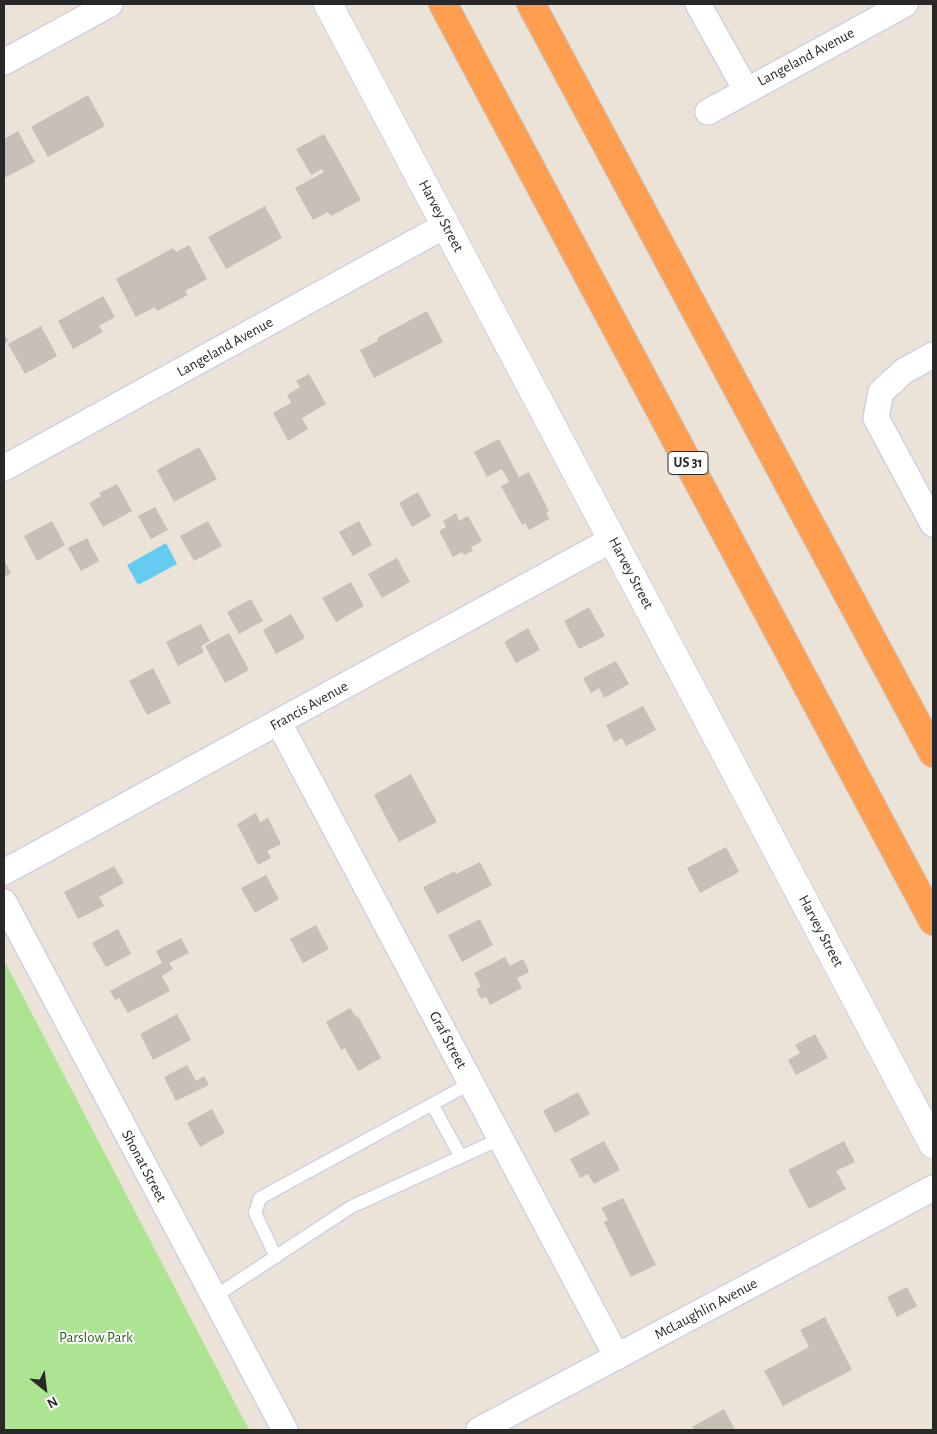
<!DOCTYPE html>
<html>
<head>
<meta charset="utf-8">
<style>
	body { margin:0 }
	#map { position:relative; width:937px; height:1434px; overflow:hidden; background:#ebe3d8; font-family:"Alegreya Sans",sans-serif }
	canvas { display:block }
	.frame { position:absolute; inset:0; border:5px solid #282828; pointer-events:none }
	.north { position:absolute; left:20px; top:1364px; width:50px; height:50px; -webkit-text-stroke:4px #fff; paint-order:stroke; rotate:151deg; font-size:14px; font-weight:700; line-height:20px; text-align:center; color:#282828 }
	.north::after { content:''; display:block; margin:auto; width:18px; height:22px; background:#282828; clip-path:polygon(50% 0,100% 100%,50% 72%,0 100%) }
</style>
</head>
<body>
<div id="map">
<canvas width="937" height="1434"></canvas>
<div class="frame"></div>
<div class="north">N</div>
</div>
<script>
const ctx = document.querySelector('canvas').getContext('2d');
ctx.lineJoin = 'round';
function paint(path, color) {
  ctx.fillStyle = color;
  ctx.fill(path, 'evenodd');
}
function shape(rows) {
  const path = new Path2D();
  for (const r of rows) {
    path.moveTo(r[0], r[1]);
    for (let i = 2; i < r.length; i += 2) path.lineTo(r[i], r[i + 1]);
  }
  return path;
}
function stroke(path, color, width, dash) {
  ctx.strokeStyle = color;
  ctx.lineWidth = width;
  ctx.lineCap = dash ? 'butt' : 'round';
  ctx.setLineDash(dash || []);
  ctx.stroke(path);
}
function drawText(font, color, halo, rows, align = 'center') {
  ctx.font = font + ' "Alegreya Sans",sans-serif';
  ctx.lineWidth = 4;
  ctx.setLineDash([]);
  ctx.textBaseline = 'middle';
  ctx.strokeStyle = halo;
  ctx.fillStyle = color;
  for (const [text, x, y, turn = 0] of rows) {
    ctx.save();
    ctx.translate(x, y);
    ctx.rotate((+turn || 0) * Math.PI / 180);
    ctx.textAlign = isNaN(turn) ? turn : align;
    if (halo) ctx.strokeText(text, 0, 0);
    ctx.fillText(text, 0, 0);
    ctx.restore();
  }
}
const green = shape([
	[4,960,249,1430,4,1430]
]);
const water = shape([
	[166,543,177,564,138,585,127,565]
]);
const building = shape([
	[88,95,105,126,48,157,31,127],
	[18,131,35,162,4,178,4,139],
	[324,134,361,200,331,216,328,212,313,220,295,188,324,172,322,169,311,175,296,149],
	[265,206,282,238,226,269,208,237],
	[189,245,207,279,185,291,188,295,157,311,155,307,136,317,116,279,173,248,176,252],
	[103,296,115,317,99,326,103,332,73,349,58,321],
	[427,311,443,342,374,378,360,350,378,341,377,338],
	[41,326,57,356,25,374,8,344],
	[4,333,8,341,4,344],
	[309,374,326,404,302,418,308,429,288,441,273,413,291,403,287,395,300,387,296,381],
	[499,439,519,477,529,472,549,511,546,512,549,519,529,530,525,523,522,525,501,486,509,482,502,469,487,477,474,452],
	[199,447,217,479,174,502,157,470],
	[117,484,132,511,103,527,89,503,101,496,99,493],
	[418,492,431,516,412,527,399,503],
	[155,507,168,530,151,539,138,516],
	[456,513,459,521,468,516,482,541,471,547,473,551,464,555,462,552,453,557,439,531,446,527,443,521],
	[52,521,65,545,37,561,24,536],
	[208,521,222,546,194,561,180,536],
	[359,521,372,545,353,556,339,532],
	[87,538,99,561,81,571,68,548],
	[397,558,410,582,382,598,368,574],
	[4,560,11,573,4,577],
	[351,582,364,606,336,622,322,598],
	[251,599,263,621,239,634,227,612],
	[589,607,605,636,579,649,564,621],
	[291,614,305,638,276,654,263,630],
	[201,624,210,641,201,646,204,652,178,666,166,642],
	[528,628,540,650,516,663,504,642],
	[229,633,249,670,225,683,205,646],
	[616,661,629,684,604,698,599,688,591,693,583,678],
	[153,668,171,703,147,715,129,681],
	[643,706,656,730,626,746,622,738,614,742,606,725],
	[411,774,437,822,399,842,374,795],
	[256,813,260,822,268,818,281,844,267,851,271,858,258,865,237,824],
	[726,847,739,872,700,893,687,868],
	[480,862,492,885,437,914,423,887,455,871,456,874],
	[114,866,124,883,99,897,104,906,78,919,64,892],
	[266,875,279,899,255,913,241,888],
	[480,919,493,945,462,962,448,935],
	[316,925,329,949,303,963,290,939],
	[118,929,131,954,106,967,92,943],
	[181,938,189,953,169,963,173,969,162,976,170,991,128,1013,119,998,115,1000,110,991,162,963,156,951],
	[505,957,510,966,523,959,529,972,517,978,522,988,490,1005,486,997,481,999,476,989,481,987,474,973],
	[350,1008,356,1017,358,1016,381,1058,358,1071,345,1048,341,1050,326,1022],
	[177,1014,191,1040,153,1060,140,1034],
	[815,1034,828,1058,796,1075,788,1060,800,1053,795,1045],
	[187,1065,196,1081,204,1076,209,1085,176,1101,164,1077],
	[578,1092,590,1114,555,1133,543,1111],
	[212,1109,225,1133,200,1147,187,1123],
	[604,1141,620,1170,594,1184,588,1174,580,1178,570,1159],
	[844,1141,855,1162,836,1171,846,1189,809,1209,788,1170],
	[623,1198,656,1265,631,1277,604,1222,608,1220,601,1208],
	[907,1287,917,1306,897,1317,887,1297],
	[825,1317,852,1370,783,1406,764,1371,809,1347,800,1330],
	[724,1409,735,1430,694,1430,692,1427]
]);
const lane = shape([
	[432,1104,461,1157],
	[276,1257,255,1213,260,1198,471,1083],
	[214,1297,351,1207,500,1139]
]);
const street = shape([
	[698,4,746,90],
	[4,62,110,4],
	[708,112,905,4],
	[933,355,904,371,881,392,876,418,933,524],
	[4,468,446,225],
	[279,723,617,1357],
	[4,872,613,539],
	[4,902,285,1430],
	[479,1430,933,1188]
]);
const secondary = shape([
	[328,4,933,1144]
]);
const highway = shape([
	[443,4,933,921],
	[531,4,933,753]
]);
const shields = [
	[688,463,40]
];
const shieldNames = [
	["US 31",688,463]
];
const streetNames = [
	["Langeland Avenue",806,57,-28],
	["Harvey Street",441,216,62],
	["Langeland Avenue",225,347,-29],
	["Harvey Street",631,573,62],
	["Francis Avenue",309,706,-29],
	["Harvey Street",821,931,62],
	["Graf Street",448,1040,62],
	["Shonat Street",144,1166,62],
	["McLaughlin Avenue",706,1309,-28]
];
const parkNames = [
	["Parslow Park",96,1337]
];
paint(green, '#ade492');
paint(water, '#66cbf2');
paint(building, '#c6c0b8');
stroke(lane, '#ced1e2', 15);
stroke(street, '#ced1e2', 28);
stroke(secondary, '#ced1e2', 30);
stroke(highway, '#c7c7c7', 30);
stroke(lane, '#fff', 12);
stroke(street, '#fff', 25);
stroke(secondary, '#fff', 28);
stroke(highway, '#ff9e4f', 28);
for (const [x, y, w] of shields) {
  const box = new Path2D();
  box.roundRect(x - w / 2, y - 11.5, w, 23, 4);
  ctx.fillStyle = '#fff';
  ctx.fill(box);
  stroke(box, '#282828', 1);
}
drawText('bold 14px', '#282828', null, shieldNames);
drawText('15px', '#282828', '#fff', streetNames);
drawText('15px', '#266517', '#fff', parkNames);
</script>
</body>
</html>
